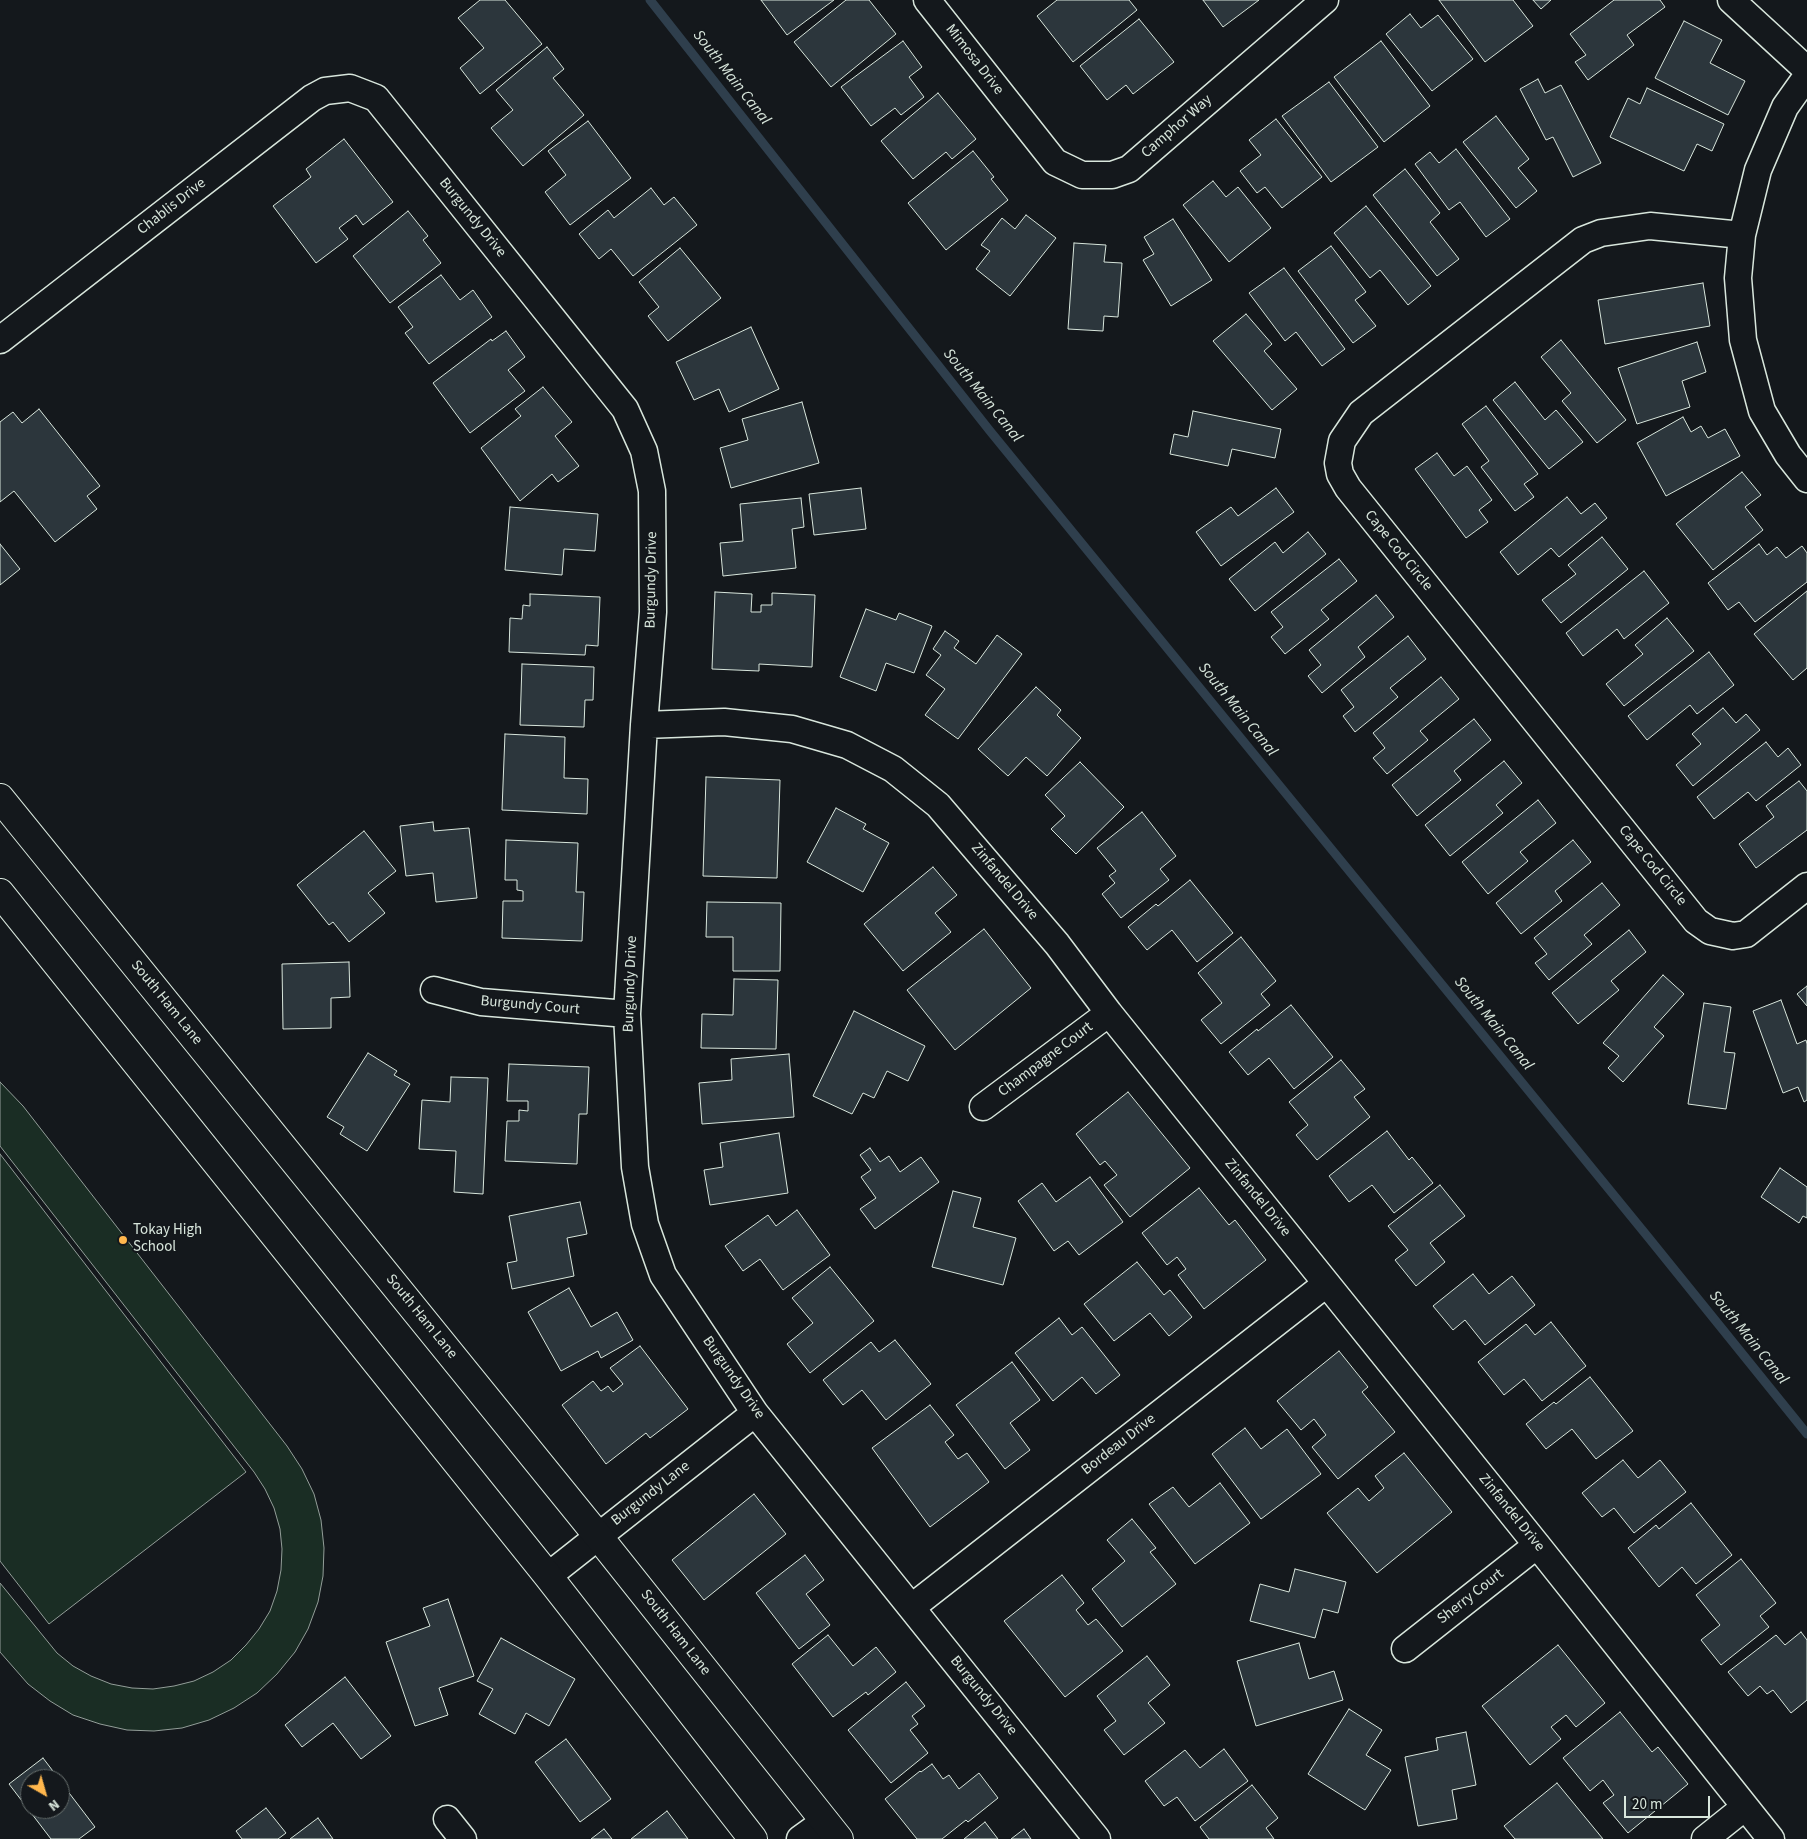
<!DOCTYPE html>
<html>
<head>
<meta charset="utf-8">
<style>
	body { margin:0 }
	#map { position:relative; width:1807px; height:1839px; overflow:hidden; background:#14181c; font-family:"Source Sans 3",sans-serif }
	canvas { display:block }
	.north { position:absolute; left:20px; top:1769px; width:50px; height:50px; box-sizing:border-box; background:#14181c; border:1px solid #626a69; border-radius:50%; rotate:142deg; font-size:14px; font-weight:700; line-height:20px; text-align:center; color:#d8e6dc }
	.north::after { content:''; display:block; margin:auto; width:18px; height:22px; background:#ffb74d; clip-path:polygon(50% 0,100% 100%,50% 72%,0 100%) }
	.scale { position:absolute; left:1624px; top:1796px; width:86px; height:22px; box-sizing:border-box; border:2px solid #d8e6dc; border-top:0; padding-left:6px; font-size:15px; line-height:18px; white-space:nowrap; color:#d8e6dc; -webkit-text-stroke:4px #14181c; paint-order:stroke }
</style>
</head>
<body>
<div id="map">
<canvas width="1807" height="1839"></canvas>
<div class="north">N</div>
<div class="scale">20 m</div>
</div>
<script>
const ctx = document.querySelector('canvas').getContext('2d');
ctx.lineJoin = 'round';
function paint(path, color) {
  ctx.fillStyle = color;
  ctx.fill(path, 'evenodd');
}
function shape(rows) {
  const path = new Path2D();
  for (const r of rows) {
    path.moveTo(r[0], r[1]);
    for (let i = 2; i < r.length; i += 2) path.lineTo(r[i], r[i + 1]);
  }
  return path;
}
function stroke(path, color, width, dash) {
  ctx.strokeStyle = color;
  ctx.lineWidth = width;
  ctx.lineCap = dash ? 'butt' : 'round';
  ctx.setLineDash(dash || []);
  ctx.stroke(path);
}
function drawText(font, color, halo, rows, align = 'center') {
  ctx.font = font + ' "Source Sans 3",sans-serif';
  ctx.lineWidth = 4;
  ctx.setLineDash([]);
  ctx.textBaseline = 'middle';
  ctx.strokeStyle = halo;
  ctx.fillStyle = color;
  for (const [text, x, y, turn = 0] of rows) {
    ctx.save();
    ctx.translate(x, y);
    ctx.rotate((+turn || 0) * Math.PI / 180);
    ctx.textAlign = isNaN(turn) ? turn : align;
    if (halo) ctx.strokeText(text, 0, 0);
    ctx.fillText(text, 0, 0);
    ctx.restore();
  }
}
const green = shape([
	[0,1082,23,1106,287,1446,302,1469,314,1494,321,1520,324,1548,323,1576,318,1602,308,1629,295,1652,277,1674,257,1693,234,1708,209,1720,182,1728,154,1731,127,1730,100,1724,73,1715,50,1701,28,1684,0,1652,0,1583,57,1653,73,1666,91,1676,111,1684,132,1688,153,1689,174,1686,194,1681,213,1672,231,1660,246,1645,259,1629,270,1611,277,1591,281,1570,282,1549,280,1529,274,1508,265,1489,254,1472,0,1146,0,1082],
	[0,1154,246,1472,49,1624,0,1561,0,1154]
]);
const stream = shape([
	[650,0,990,431,1648,1237,1807,1434]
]);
const building = shape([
	[480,0,505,0,542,44,480,94,460,68,484,48,458,18,480,0],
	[761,0,834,0,787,35,761,0],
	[846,0,869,0,896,34,831,87,794,42,846,0],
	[1057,0,1129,0,1137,10,1073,62,1037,16,1057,0],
	[1203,0,1259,0,1223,27,1203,0],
	[1439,0,1513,0,1533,26,1485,62,1439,0],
	[1533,0,1551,0,1541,9,1533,0],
	[1614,0,1660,0,1665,7,1627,35,1634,45,1588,80,1575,62,1586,55,1570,34,1614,0],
	[1410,14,1421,28,1438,15,1473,59,1432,91,1386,34,1410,14],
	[1139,19,1174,62,1133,94,1126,85,1107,100,1080,66,1139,19],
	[1684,21,1722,40,1710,63,1745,81,1728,115,1655,78,1684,21],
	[903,41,922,67,909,77,924,97,901,115,895,108,871,126,841,87,903,41],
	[1381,41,1430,106,1384,142,1334,77,1381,41],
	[547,47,564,69,553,78,584,115,523,166,491,128,513,110,496,90,547,47],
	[1538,79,1545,93,1561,85,1601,163,1573,177,1553,137,1546,140,1520,89,1538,79],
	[1329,82,1378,147,1331,182,1282,116,1329,82],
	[1647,88,1724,124,1712,151,1697,144,1684,171,1610,137,1628,98,1640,104,1647,88],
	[938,93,976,139,952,159,946,152,913,179,881,141,938,93],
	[1496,116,1529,159,1518,168,1537,191,1516,208,1463,142,1496,116],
	[1276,119,1322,177,1282,208,1265,187,1257,193,1240,171,1261,155,1249,140,1276,119],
	[588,121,631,178,570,225,545,192,566,175,548,151,588,121],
	[344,139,393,202,363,225,356,215,339,228,348,239,316,263,273,206,311,177,306,169,344,139],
	[1456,149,1510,219,1486,237,1460,202,1449,210,1415,164,1430,152,1439,163,1456,149],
	[973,151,994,177,991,179,1008,200,946,250,908,203,973,151],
	[1405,169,1440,213,1430,222,1459,259,1437,276,1373,195,1405,169],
	[1213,181,1226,197,1238,187,1271,228,1229,262,1183,205,1213,181],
	[651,188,664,205,674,197,697,225,633,276,611,249,599,259,579,234,608,210,614,218,651,188],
	[1366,206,1431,286,1408,305,1380,270,1370,278,1334,233,1366,206],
	[408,211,428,236,423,240,441,263,390,303,353,256,408,211],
	[1026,215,1056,238,1010,296,976,269,990,251,981,245,1002,218,1015,229,1026,215],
	[1173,219,1212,280,1171,306,1143,260,1154,254,1144,237,1173,219],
	[1074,243,1106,245,1104,262,1122,263,1118,317,1104,316,1103,331,1068,329,1074,243],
	[1331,246,1366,292,1355,300,1376,326,1353,343,1298,271,1331,246],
	[680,248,721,298,668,341,648,316,659,307,639,282,680,248],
	[1284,268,1345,349,1322,366,1296,332,1285,341,1249,293,1284,268],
	[441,275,460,300,473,290,492,317,429,364,405,333,413,327,398,307,441,275],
	[1703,283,1710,326,1605,344,1598,300,1703,283],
	[1246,314,1272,344,1264,351,1297,389,1272,410,1213,341,1246,314],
	[751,327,779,389,729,412,719,389,694,400,676,362,751,327],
	[506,331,525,357,508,370,525,391,470,433,433,383,491,339,492,341,506,331],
	[1561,340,1626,420,1597,443,1562,401,1571,393,1541,357,1561,340],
	[1697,342,1706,372,1682,381,1690,407,1637,424,1618,368,1697,342],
	[1515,382,1545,420,1556,410,1583,442,1549,469,1493,400,1515,382],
	[543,387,572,422,555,436,579,466,558,482,552,474,520,501,481,448,521,416,515,409,543,387],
	[802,402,819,463,731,488,720,448,748,440,742,419,802,402],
	[1486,406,1538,474,1524,484,1534,497,1515,511,1481,467,1489,461,1462,424,1486,406],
	[39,409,100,486,87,496,97,509,55,542,14,491,0,502,0,422,13,412,22,423,39,409],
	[1193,411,1281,429,1275,458,1232,449,1228,466,1170,454,1174,434,1188,437,1193,411],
	[1683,417,1691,432,1701,426,1708,438,1725,429,1740,456,1666,496,1637,443,1683,417],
	[1437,453,1454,476,1467,466,1492,500,1479,510,1488,522,1466,538,1415,469,1437,453],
	[1742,472,1761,495,1745,507,1763,530,1713,570,1676,524,1742,472],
	[861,488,866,529,814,535,809,494,861,488],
	[1276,488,1294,512,1221,566,1196,532,1231,507,1238,516,1276,488],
	[1567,497,1581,514,1595,503,1607,518,1559,557,1551,548,1518,575,1500,552,1567,497],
	[801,498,804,527,792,529,796,568,723,576,720,543,743,541,740,504,801,498],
	[510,507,598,514,595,551,564,549,562,575,505,570,510,507],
	[1308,532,1326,554,1255,611,1229,579,1275,542,1283,553,1308,532],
	[1602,537,1628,569,1561,623,1542,600,1576,574,1568,565,1602,537],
	[0,544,20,569,0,585,0,544],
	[1759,544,1767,555,1777,547,1786,558,1802,546,1807,553,1807,582,1755,622,1739,602,1728,610,1708,583,1759,544],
	[1339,559,1357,581,1321,610,1329,619,1285,654,1271,637,1283,627,1271,612,1339,559],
	[1644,571,1669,603,1624,639,1617,629,1583,656,1566,633,1644,571],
	[1807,591,1807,668,1793,680,1754,634,1807,591],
	[715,592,752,594,751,612,761,612,761,605,772,605,772,593,815,595,812,667,759,664,759,671,712,669,715,592],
	[530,594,600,597,598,646,586,645,585,655,509,652,510,618,522,619,523,605,530,606,530,594],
	[1376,595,1394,617,1358,647,1365,657,1322,693,1308,676,1321,665,1309,650,1376,595],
	[866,609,896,620,899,613,932,626,914,673,886,663,876,691,840,677,866,609],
	[1667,618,1694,651,1624,706,1606,684,1643,654,1635,645,1667,618],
	[945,631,959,641,954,648,976,664,997,635,1022,654,958,739,925,715,945,689,926,675,941,655,933,649,945,631],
	[1408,636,1426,659,1390,688,1398,697,1355,732,1343,716,1354,707,1341,690,1408,636],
	[1709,652,1734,685,1697,714,1690,705,1647,740,1628,716,1709,652],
	[522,664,594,667,593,700,585,700,584,727,520,725,522,664],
	[1441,677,1459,699,1420,731,1428,740,1387,774,1373,758,1385,748,1373,733,1441,677],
	[1036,687,1061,710,1057,715,1081,738,1047,776,1026,757,1008,776,978,749,1036,687],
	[1723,708,1736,723,1746,714,1760,730,1693,786,1676,765,1701,744,1692,734,1723,708],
	[1474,719,1491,740,1454,771,1461,780,1417,816,1392,785,1474,719],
	[505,734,565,737,564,778,588,779,587,814,502,810,505,734],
	[1766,742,1778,757,1788,748,1801,765,1756,801,1748,792,1714,819,1697,797,1766,742],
	[1504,761,1522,783,1496,805,1503,813,1450,856,1425,825,1504,761],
	[1080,762,1124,807,1076,854,1051,829,1065,816,1045,795,1080,762],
	[706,777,780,780,777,878,703,876,706,777],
	[1799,781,1807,791,1807,830,1756,868,1739,844,1774,817,1766,806,1799,781],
	[1538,800,1556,823,1520,852,1528,861,1488,894,1462,862,1538,800],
	[836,808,866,824,863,829,889,843,863,892,807,862,836,808],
	[1142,812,1176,856,1160,869,1169,880,1121,918,1102,894,1115,883,1109,876,1116,871,1097,848,1142,812],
	[433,822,434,831,469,828,477,898,436,902,433,873,406,876,400,826,433,822],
	[364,831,396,871,368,893,385,913,349,942,333,922,329,925,297,885,364,831],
	[506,840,578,843,576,892,584,892,582,941,502,938,503,901,523,901,523,891,517,890,517,880,505,880,506,840],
	[1573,840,1591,862,1555,891,1562,901,1521,934,1496,903,1573,840],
	[933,867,957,895,935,913,951,932,903,971,864,924,933,867],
	[1190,880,1233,933,1197,962,1172,930,1147,950,1128,927,1156,904,1158,906,1190,880],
	[1602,883,1620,905,1584,935,1592,944,1549,980,1535,963,1547,954,1534,938,1602,883],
	[707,902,781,903,780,971,733,971,733,937,706,937,707,902],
	[984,929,1031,988,955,1050,907,990,984,929],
	[1629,930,1646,952,1611,981,1619,990,1578,1024,1552,993,1629,930],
	[1241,937,1276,981,1261,994,1270,1005,1221,1044,1201,1020,1222,1003,1198,973,1241,937],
	[349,962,350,997,331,998,331,1028,283,1029,282,964,349,962],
	[1663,975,1684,994,1654,1027,1664,1036,1623,1082,1608,1068,1619,1056,1603,1043,1663,975],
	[734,979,778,980,776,1049,701,1048,702,1014,733,1015,734,979],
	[1807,986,1807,1006,1797,994,1807,986],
	[1781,1000,1797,1044,1806,1040,1807,1044,1807,1100,1804,1102,1798,1087,1783,1093,1753,1011,1781,1000],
	[1704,1003,1731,1007,1724,1052,1735,1053,1726,1109,1688,1104,1704,1003],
	[1291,1005,1333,1057,1294,1089,1269,1058,1248,1075,1229,1052,1257,1029,1258,1031,1291,1005],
	[854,1011,925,1046,908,1081,887,1071,874,1098,863,1093,852,1114,813,1096,854,1011],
	[368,1053,397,1071,394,1075,410,1084,367,1151,340,1134,344,1127,327,1117,368,1053],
	[789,1054,794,1117,702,1124,699,1083,732,1080,731,1059,789,1054],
	[1341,1060,1365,1089,1354,1097,1370,1117,1317,1160,1296,1135,1308,1125,1289,1102,1341,1060],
	[509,1064,589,1067,587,1114,579,1114,577,1164,505,1161,507,1121,519,1121,519,1110,528,1111,528,1101,507,1101,509,1064],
	[451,1077,488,1078,483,1194,454,1192,456,1151,419,1149,422,1100,450,1102,451,1077],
	[1128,1092,1190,1168,1130,1217,1104,1185,1117,1175,1105,1161,1100,1165,1076,1134,1128,1092],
	[1387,1131,1409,1160,1412,1157,1433,1183,1394,1213,1372,1185,1349,1202,1329,1176,1387,1131],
	[779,1133,788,1193,710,1205,704,1170,723,1167,720,1143,779,1133],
	[870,1148,880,1162,889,1156,900,1172,921,1157,939,1182,875,1229,860,1209,876,1198,861,1177,871,1170,860,1155,870,1148],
	[1780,1168,1807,1187,1807,1218,1803,1216,1799,1223,1761,1197,1780,1168],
	[1090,1177,1123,1222,1079,1255,1068,1241,1054,1251,1018,1201,1042,1183,1056,1202,1090,1177],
	[1440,1185,1465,1216,1430,1243,1445,1262,1416,1286,1395,1260,1408,1250,1388,1226,1440,1185],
	[1199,1188,1229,1225,1235,1220,1266,1260,1204,1309,1178,1275,1186,1269,1177,1257,1167,1265,1142,1233,1199,1188],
	[953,1191,981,1198,973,1227,1016,1238,1003,1285,932,1267,953,1191],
	[580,1202,587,1234,567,1238,574,1276,512,1289,507,1263,517,1261,509,1216,580,1202],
	[797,1210,830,1255,783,1290,760,1259,743,1271,725,1246,768,1215,776,1226,797,1210],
	[1137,1262,1164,1295,1170,1290,1192,1317,1169,1336,1150,1313,1114,1341,1084,1304,1137,1262],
	[830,1267,874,1321,810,1373,787,1344,813,1323,792,1298,830,1267],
	[1473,1274,1489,1294,1512,1276,1535,1305,1485,1345,1465,1320,1453,1330,1433,1306,1473,1274],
	[569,1288,591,1327,617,1312,633,1340,601,1358,598,1351,561,1371,528,1312,569,1288],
	[1059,1318,1072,1335,1082,1327,1120,1375,1096,1394,1082,1377,1053,1401,1015,1353,1059,1318],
	[1551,1322,1586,1366,1542,1401,1524,1379,1504,1395,1478,1362,1526,1324,1535,1335,1551,1322],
	[895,1340,931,1384,886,1420,862,1390,843,1405,823,1380,871,1342,879,1352,895,1340],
	[640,1346,688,1409,650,1438,646,1433,606,1464,562,1405,593,1381,601,1391,608,1386,613,1392,623,1384,610,1368,640,1346],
	[1339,1351,1368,1387,1362,1392,1395,1432,1338,1479,1312,1447,1326,1435,1314,1419,1301,1430,1277,1401,1339,1351],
	[1012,1362,1040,1400,1010,1423,1030,1450,1005,1469,956,1405,1012,1362],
	[1590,1377,1633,1431,1596,1459,1572,1429,1546,1449,1526,1424,1554,1402,1556,1404,1590,1377],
	[930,1405,954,1435,945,1442,958,1459,967,1453,989,1482,930,1527,872,1448,930,1405],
	[1245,1428,1261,1449,1287,1429,1321,1474,1261,1519,1212,1454,1245,1428],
	[1404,1453,1452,1512,1377,1573,1327,1513,1358,1488,1369,1501,1384,1488,1375,1476,1404,1453],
	[1623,1460,1638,1478,1660,1460,1686,1492,1634,1533,1614,1508,1602,1517,1582,1493,1623,1460],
	[1220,1483,1250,1523,1195,1564,1149,1504,1173,1487,1189,1507,1220,1483],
	[754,1494,786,1534,704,1600,672,1560,754,1494],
	[1691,1503,1732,1555,1696,1584,1682,1567,1659,1587,1628,1548,1656,1525,1659,1529,1691,1503],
	[1132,1519,1156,1548,1150,1552,1176,1584,1122,1627,1092,1589,1125,1561,1107,1540,1132,1519],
	[805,1555,824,1580,806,1594,830,1625,799,1649,756,1593,805,1555],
	[1741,1559,1776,1603,1760,1616,1769,1627,1721,1665,1701,1640,1720,1625,1696,1595,1741,1559],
	[1295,1569,1346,1582,1338,1613,1323,1609,1315,1638,1250,1621,1260,1584,1289,1592,1295,1569],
	[1062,1575,1084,1603,1076,1610,1088,1625,1096,1619,1123,1651,1065,1697,1004,1621,1062,1575],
	[448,1599,474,1676,439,1688,448,1715,415,1726,386,1642,430,1626,423,1608,448,1599],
	[1801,1632,1807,1640,1807,1700,1791,1713,1773,1690,1767,1694,1760,1686,1748,1696,1728,1672,1776,1635,1785,1645,1801,1632],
	[828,1635,853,1666,876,1647,896,1672,868,1695,866,1692,833,1717,792,1664,828,1635],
	[501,1638,575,1679,549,1726,526,1713,515,1734,479,1714,493,1689,477,1681,501,1638],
	[1299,1643,1309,1679,1334,1671,1343,1700,1256,1726,1237,1661,1299,1643],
	[1558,1645,1605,1703,1576,1727,1566,1715,1551,1727,1561,1739,1530,1765,1482,1706,1558,1645],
	[1147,1656,1170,1685,1148,1703,1165,1723,1124,1755,1104,1730,1116,1721,1097,1696,1147,1656],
	[345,1677,391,1736,361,1759,333,1723,302,1747,285,1725,345,1677],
	[906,1682,925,1706,912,1716,918,1724,910,1730,928,1753,891,1783,848,1730,906,1682],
	[1349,1709,1382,1730,1366,1755,1391,1770,1365,1810,1308,1774,1349,1709],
	[1620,1712,1652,1752,1658,1747,1688,1784,1628,1833,1603,1803,1614,1795,1603,1780,1590,1791,1563,1758,1620,1712],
	[1466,1732,1476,1785,1452,1790,1457,1819,1418,1826,1405,1757,1438,1750,1436,1738,1466,1732],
	[566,1739,611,1799,580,1822,535,1762,566,1739],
	[1224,1749,1248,1781,1195,1821,1177,1797,1164,1806,1145,1781,1185,1750,1200,1768,1224,1749],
	[43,1758,59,1779,30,1779,30,1809,60,1809,60,1781,95,1827,79,1839,51,1839,9,1784,43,1758],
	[932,1764,943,1779,949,1775,959,1789,979,1773,998,1798,968,1822,966,1820,942,1839,917,1839,885,1799,920,1771,921,1772,932,1764],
	[1557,1783,1603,1839,1515,1839,1504,1826,1557,1783],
	[1252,1785,1278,1818,1266,1828,1274,1839,1209,1839,1200,1827,1252,1785],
	[266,1808,286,1833,278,1839,242,1839,236,1831,266,1808],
	[667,1811,688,1839,631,1839,667,1811],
	[318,1818,333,1839,290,1839,318,1818],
	[985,1822,998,1839,964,1839,985,1822],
	[604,1829,612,1839,591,1839,604,1829],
	[1024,1829,1031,1839,1011,1839,1024,1829]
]);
const minor = shape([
	[927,0,1055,162,1082,175,1112,175,1129,169,1325,0],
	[1731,0,1807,70],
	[1807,76,1785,107,1758,170,1742,235,1738,278,1743,340,1762,411,1788,455,1807,479],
	[1742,235,1650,226,1601,233,1583,240,1361,413,1342,441,1338,463,1340,474,1348,488,1696,921,1710,931,1733,936,1746,934,1807,886],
	[0,340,312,98,325,91,350,88,376,98,625,409,644,451,652,491,653,612,644,725,627,1014,635,1167,645,1224,663,1275,755,1413,1097,1839],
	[644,725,724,722,792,729,847,745,893,769,938,805,1057,944,1109,1013,1537,1545,1771,1839],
	[434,990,481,1002,627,1014],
	[983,1107,1109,1013],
	[548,1576,755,1413],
	[912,1607,1326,1284],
	[1405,1649,1537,1545],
	[447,1819,463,1839],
	[800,1839,825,1821],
	[1705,1839,1745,1807]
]);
const secondary = shape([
	[0,798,598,1536,839,1839],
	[0,893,548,1576,753,1839]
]);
const markers = [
	[123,1240,5,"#ffb74d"]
];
const streetNames = [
	["Mimosa Drive",974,60,52],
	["Camphor Way",1177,127,-41],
	["Chablis Drive",172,207,-38],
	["Burgundy Drive",472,218,51],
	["Cape Cod Circle",1398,551,51],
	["Burgundy Drive",652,580,-89],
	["Cape Cod Circle",1652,866,51],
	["Zinfandel Drive",1004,882,50],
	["Burgundy Drive",631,984,-88],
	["South Ham Lane",166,1003,51],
	["Burgundy Court",530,1006,5],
	["Champagne Court",1046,1060,-37],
	["Zinfandel Drive",1257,1198,51],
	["South Ham Lane",421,1317,51],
	["Burgundy Drive",733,1378,55],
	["Bordeau Drive",1119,1445,-38],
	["Burgundy Lane",651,1494,-38],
	["Zinfandel Drive",1511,1513,51],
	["Sherry Court",1471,1597,-38],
	["South Ham Lane",675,1633,52],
	["Burgundy Drive",983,1696,51]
];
const poiNames = [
	["Tokay High",133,1231],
	["School",133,1248]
];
const waterNames = [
	["South Main Canal",731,78,52],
	["South Main Canal",982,396,51],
	["South Main Canal",1237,710,51],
	["South Main Canal",1493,1024,51],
	["South Main Canal",1748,1338,51]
];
paint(green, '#1a2d24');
stroke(green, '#939e99', 1);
stroke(stream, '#2f3f4d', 9);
paint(building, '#2c363c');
stroke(building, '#d8e6dc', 1);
stroke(minor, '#d8e6dc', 29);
stroke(secondary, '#d8e6dc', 30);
stroke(minor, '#14181c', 26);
stroke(secondary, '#14181c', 28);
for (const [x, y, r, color] of markers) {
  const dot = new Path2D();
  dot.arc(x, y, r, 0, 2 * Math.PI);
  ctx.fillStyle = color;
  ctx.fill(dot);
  stroke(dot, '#14181c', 2);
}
drawText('15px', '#d8e6dc', '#14181c', streetNames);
drawText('15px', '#d8e6dc', '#14181c', poiNames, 'left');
drawText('italic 16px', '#d8e6dc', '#14181c', waterNames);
</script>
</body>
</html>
